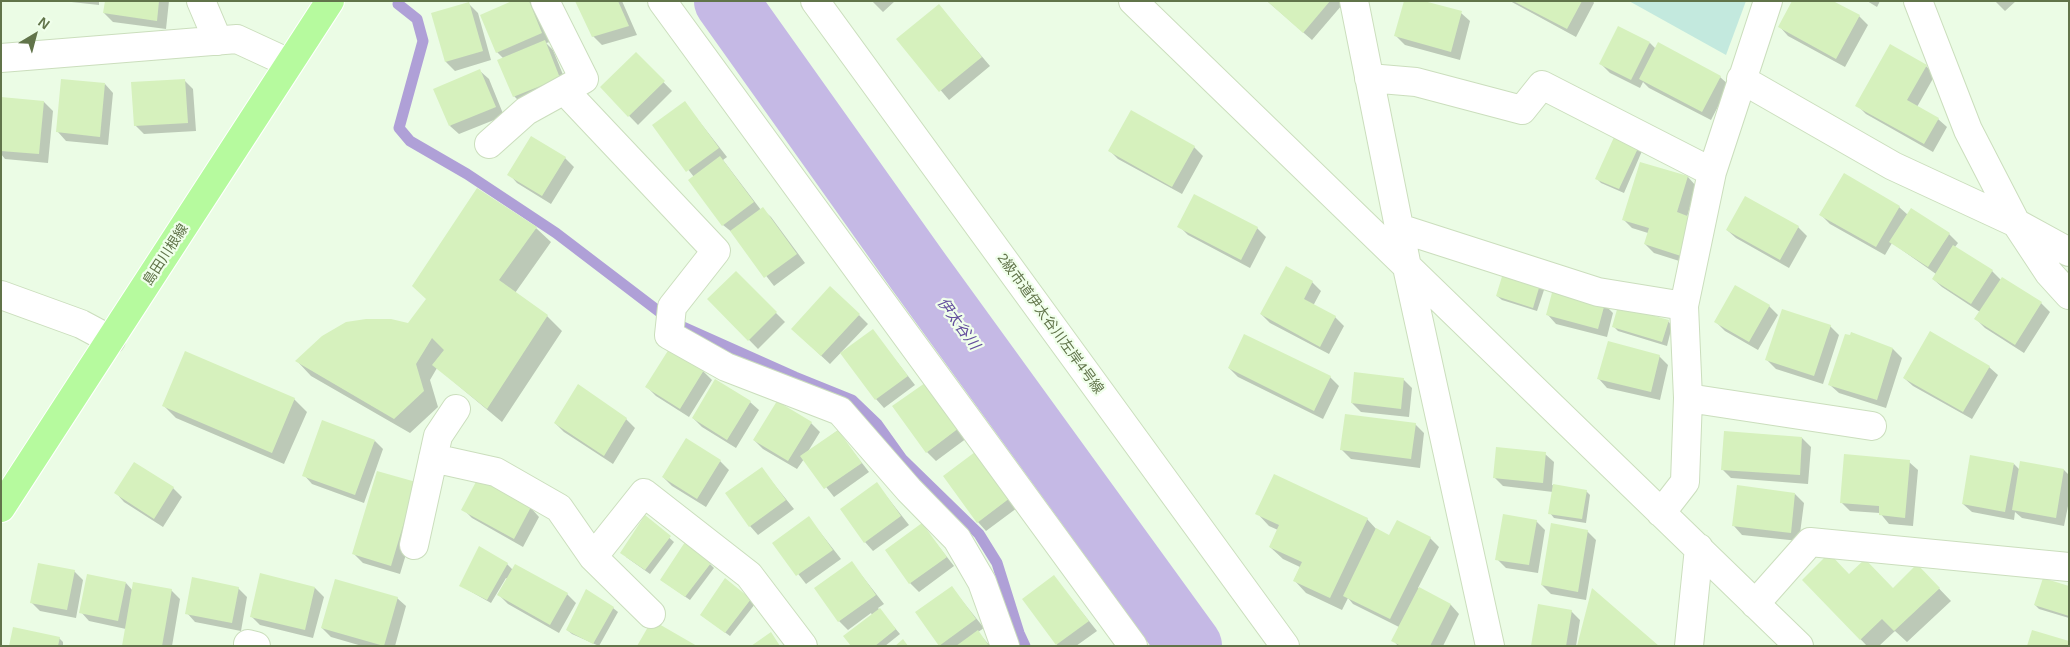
<!DOCTYPE html>
<html>
<head>
<meta charset="utf-8">
<style>
	body { margin:0 }
	#map { position:relative; width:2070px; height:647px; overflow:hidden; background:#ebfce5; font-family:Helvetica,sans-serif }
	canvas { display:block }
	.frame { position:absolute; inset:0; border:2px solid #61744a; pointer-events:none }
	.north { position:absolute; left:10px; top:10px; width:50px; height:50px; -webkit-text-stroke:4px #f0ffeb; paint-order:stroke; rotate:37deg; font-size:14px; font-weight:700; line-height:20px; text-align:center; color:#61744a }
	.north::after { content:''; display:block; margin:auto; width:18px; height:22px; background:#61744a; clip-path:polygon(50% 0,100% 100%,50% 72%,0 100%) }
</style>
</head>
<body>
<div id="map">
<canvas width="2070" height="647"></canvas>
<div class="frame"></div>
<div class="north">N</div>
</div>
<script>
const ctx = document.querySelector('canvas').getContext('2d');
ctx.lineJoin = 'round';
function paint(path, color) {
  ctx.fillStyle = color;
  ctx.fill(path, 'evenodd');
}
function shape(rows) {
  const path = new Path2D();
  for (const r of rows) {
    path.moveTo(r[0], r[1]);
    for (let i = 2; i < r.length; i += 2) path.lineTo(r[i], r[i + 1]);
  }
  return path;
}
function stroke(path, color, width, dash) {
  ctx.strokeStyle = color;
  ctx.lineWidth = width;
  ctx.lineCap = dash ? 'butt' : 'round';
  ctx.setLineDash(dash || []);
  ctx.stroke(path);
}
function drawText(font, color, halo, rows, align = 'center') {
  ctx.font = font + ' Helvetica,"Noto Sans JP",sans-serif';
  ctx.lineWidth = 4.5;
  ctx.setLineDash([]);
  ctx.textBaseline = 'middle';
  ctx.strokeStyle = halo;
  ctx.fillStyle = color;
  for (const [text, x, y, turn = 0] of rows) {
    ctx.save();
    ctx.translate(x, y);
    ctx.rotate((+turn || 0) * Math.PI / 180);
    ctx.textAlign = isNaN(turn) ? turn : align;
    if (halo) ctx.strokeText(text, 0, 0);
    ctx.fillText(text, 0, 0);
    ctx.restore();
  }
}
const green = shape([
	[1629,1,1746,1,1726,55]
]);
const shadow = shape([
	[62,1,99,1,99,5],
	[106,1,169,1,166,29,113,22,104,13],
	[515,1,531,1,535,5,550,42,546,43,553,50,568,87,523,105,514,96,499,61,504,59,497,52],
	[576,1,622,1,637,35,602,45,593,36],
	[872,1,895,1,883,12],
	[1267,1,1338,1,1342,5,1312,40],
	[1510,1,1593,1,1594,3,1576,37],
	[1867,1,1880,1,1877,7],
	[1995,1,2016,1,2005,11],
	[469,4,478,13,491,60,455,71,446,62,432,14],
	[939,6,990,66,949,100,898,40],
	[1461,13,1470,21,1460,60,1405,45,1396,36],
	[1859,16,1868,25,1845,67,1788,36,1780,27],
	[1650,43,1656,49,1720,77,1729,85,1711,120,1649,88,1643,82,1640,88,1610,73,1601,64],
	[636,54,672,91,638,125,601,87],
	[1926,66,1935,75,1917,107,1938,119,1947,127,1933,152,1866,114,1857,105],
	[480,71,489,79,504,116,459,134,450,126],
	[184,80,193,89,196,131,144,134,135,125],
	[105,84,113,93,108,145,66,141,58,132],
	[1,102,44,102,53,111,48,163,5,159,1,154],
	[685,103,727,157,723,160,761,210,762,209,771,217,805,263,774,286,733,233,723,225,694,177,654,126],
	[1615,137,1642,151,1624,193,1601,183,1597,179],
	[1194,147,1203,156,1182,194,1118,159,1109,150],
	[565,158,574,167,551,204,517,183,509,174],
	[1641,163,1688,177,1696,186,1687,217,1692,265,1654,253,1645,244,1648,233,1632,228,1623,219],
	[1899,207,1908,215,1949,234,1958,243,1955,247,1992,271,2001,280,2041,303,2050,312,2024,353,1985,328,1976,319,1980,312,1942,287,1933,279,1936,274,1892,243,1885,255,1830,224,1821,215],
	[1179,226,1257,228,1266,237,1250,268,1188,235],
	[1798,227,1807,236,1789,268,1736,238,1727,230],
	[536,228,551,242,515,293,547,316,562,331,502,422,437,368,430,380,438,407,410,433,311,376,297,361,408,325],
	[736,273,785,322,758,349,709,299],
	[1312,282,1321,291,1313,306,1335,317,1344,326,1329,354,1270,323,1261,314],
	[1540,282,1545,287,1537,311,1502,300,1497,296],
	[1736,287,1769,306,1778,315,1758,350,1725,331,1716,322],
	[1604,304,1613,313,1607,337,1556,324,1548,315],
	[859,315,868,324,830,364,802,338],
	[1668,321,1672,326,1667,346,1618,331,1614,327],
	[1830,326,1839,335,1823,384,1776,369,1767,360],
	[873,331,915,385,884,408,876,399],
	[1852,333,1893,349,1902,358,1886,408,1839,393,1830,385],
	[1659,356,1668,365,1660,400,1607,388,1599,379],
	[1989,367,1998,375,1972,419,1913,386,1904,378],
	[1229,368,1330,377,1339,386,1323,419,1238,377],
	[703,371,712,380,689,417,656,396,647,387],
	[1403,379,1412,388,1409,417,1361,412,1352,403],
	[924,384,967,438,936,461,927,452],
	[294,399,307,412,284,464,176,418,163,405],
	[750,402,759,410,736,448,702,427,693,418],
	[777,403,811,423,820,432,807,453,837,431,869,472,834,497,804,459,797,469,763,449,754,440],
	[626,419,635,428,613,464,564,432,555,423],
	[1415,424,1424,433,1420,468,1351,459,1342,450],
	[1802,438,1811,447,1808,484,1731,478,1722,469],
	[375,441,383,449,364,503,312,484,304,475],
	[975,453,1017,508,986,531,978,522],
	[1545,454,1554,462,1552,485,1586,491,1590,495,1586,523,1554,518,1550,513,1553,492,1503,486,1494,477],
	[720,461,729,470,706,507,672,486,663,477],
	[1909,462,1918,470,1913,526,1889,524,1880,513,1850,511,1841,502],
	[134,464,173,488,182,497,163,527,124,502,116,493],
	[2014,464,2020,470,2064,470,2069,475,2069,501,2064,526,2022,518,2015,512,2014,520,1972,512,1963,504],
	[761,468,794,509,758,535,750,526],
	[877,484,909,525,873,551,865,542],
	[425,492,400,574,363,563,354,554],
	[1795,494,1804,503,1799,541,1742,535,1734,526],
	[531,508,539,517,523,547,472,518,463,509],
	[1257,513,1367,519,1378,531,1390,536,1430,538,1439,547,1418,588,1451,605,1459,614,1443,646,1398,646,1393,640,1399,627,1353,604,1348,598,1342,610,1306,593,1294,580,1300,567,1283,559,1270,547,1278,530,1269,526],
	[646,517,674,542,650,574,626,557],
	[809,518,841,559,806,584,774,543],
	[1536,521,1545,530,1538,573,1506,568,1497,559],
	[922,525,954,566,919,592,910,583],
	[1587,531,1596,540,1586,600,1551,594,1542,585],
	[852,563,884,604,878,608,900,634,885,646,852,646,872,615,871,613,848,630,839,621],
	[507,564,513,570,567,594,576,603,559,633,508,604,499,595,508,579,506,578,491,603,461,586],
	[710,564,714,568,690,600,661,580],
	[74,571,83,580,76,618,40,611,31,602],
	[261,575,315,588,324,597,313,638,260,625,251,616],
	[1850,576,1893,589,1929,578,1951,601,1907,642,1895,631,1879,646,1867,646,1804,580],
	[1054,577,1097,631,1076,646,1058,646,1024,599],
	[126,583,133,591,171,590,180,599,172,646,123,646,126,629,89,621,81,612],
	[2069,587,2069,618,2039,609,2035,605],
	[238,588,247,597,241,631,195,622,187,613],
	[952,588,984,628,978,632,990,646,941,646,917,612],
	[397,598,406,606,395,646,362,646,331,637,322,628],
	[750,600,755,604,730,636,701,615],
	[613,608,618,612,599,646,572,634,567,630],
	[1571,611,1580,620,1576,646,1532,646],
	[59,638,63,642,63,646,10,646]
]);
const stream = shape([
	[398,4,417,19,423,41,399,128,410,141,467,174,556,233,674,323,795,377,852,400,877,424,902,459,979,534,997,563,1019,633,1025,646]
]);
const river = shape([
	[726,1,918,271,1190,646]
]);
const building = shape([
	[105,1,159,1,157,21,103,13],
	[512,1,529,1,542,33,496,53,480,15],
	[575,1,618,1,629,26,592,37],
	[1267,1,1330,1,1303,33],
	[1404,1,1424,1,1462,11,1451,52,1394,36],
	[1513,1,1582,1,1567,29],
	[1792,1,1833,1,1860,15,1836,59,1778,27],
	[469,2,483,51,445,62,431,13],
	[939,4,982,57,939,92,896,39],
	[1618,26,1650,42,1631,80,1599,64],
	[545,40,560,78,513,97,497,60],
	[1658,42,1721,76,1702,112,1639,79],
	[1890,44,1927,65,1907,100,1939,118,1924,144,1855,106],
	[636,52,665,81,628,117,600,87],
	[480,69,496,107,449,126,433,89],
	[61,79,105,83,100,137,56,132],
	[185,79,188,123,134,126,131,82],
	[1,97,44,101,39,154,1,151],
	[685,101,719,148,686,172,652,125],
	[1131,110,1195,146,1172,187,1108,151],
	[1615,135,1639,146,1619,189,1595,179],
	[531,136,566,157,542,196,507,175],
	[720,156,754,202,722,226,688,180],
	[1640,162,1688,176,1677,212,1695,219,1684,257,1644,244,1649,228,1622,220],
	[1844,173,1900,206,1876,247,1819,215],
	[477,188,537,227,499,280,548,315,487,409,432,365,444,350,432,338,416,364,424,391,394,419,295,361,322,336,346,322,366,319,391,319,408,323,426,299,412,286],
	[1194,194,1258,227,1241,260,1177,227],
	[1745,196,1799,226,1780,260,1726,230],
	[763,207,797,254,764,278,730,231],
	[1911,208,1950,233,1928,267,1889,242],
	[1953,245,1993,270,1971,304,1932,279],
	[1286,266,1313,281,1304,299,1336,316,1320,347,1260,314],
	[1504,270,1541,281,1533,308,1496,296],
	[736,271,777,312,748,341,707,299],
	[2002,277,2042,302,2015,345,1974,319],
	[1735,285,1770,305,1749,342,1714,322],
	[830,286,860,314,821,356,791,329],
	[1553,289,1605,303,1598,329,1546,315],
	[1618,306,1669,320,1662,342,1612,327],
	[1782,309,1831,325,1814,376,1765,360],
	[873,329,908,376,875,400,840,353],
	[1930,331,1990,366,1963,412,1903,378],
	[1851,332,1893,348,1877,400,1828,385,1845,334,1850,335],
	[1244,334,1331,376,1314,411,1228,368],
	[1608,341,1660,355,1651,392,1597,379],
	[669,349,704,370,680,409,645,387],
	[185,351,295,398,272,453,162,406],
	[1354,372,1404,378,1401,409,1351,403],
	[715,379,751,401,727,440,692,418],
	[925,383,959,428,926,453,892,406],
	[578,384,627,418,604,456,554,423],
	[777,401,812,422,788,461,753,440],
	[1345,414,1416,423,1411,459,1340,450],
	[322,420,375,440,355,495,302,476],
	[838,430,862,463,824,489,800,456],
	[1724,431,1802,437,1800,475,1721,470],
	[686,438,721,460,697,499,662,477],
	[1496,447,1546,452,1543,483,1493,478],
	[975,452,1010,498,977,523,943,476],
	[1844,454,1910,460,1905,518,1879,515,1879,506,1840,503],
	[1970,455,2014,463,2005,512,1962,504],
	[2020,461,2064,469,2056,518,2012,510],
	[134,462,174,487,154,519,114,493],
	[762,467,786,500,749,527,725,493],
	[377,471,416,482,391,566,352,554],
	[1274,474,1368,518,1330,598,1293,581,1302,562,1269,547,1279,525,1255,514],
	[478,478,531,507,514,539,461,510],
	[877,482,901,516,864,543,840,509],
	[1553,484,1587,490,1582,519,1548,514],
	[1737,485,1795,493,1791,533,1732,526],
	[1503,514,1537,520,1529,565,1495,560],
	[645,515,671,536,645,570,620,553],
	[809,516,833,550,796,576,772,543],
	[1397,520,1431,537,1390,619,1343,596,1376,528,1389,535],
	[922,523,947,557,909,584,885,550],
	[1551,523,1588,530,1578,592,1541,585],
	[685,542,711,563,685,597,660,580],
	[479,546,508,563,487,600,459,586],
	[1829,553,1849,574,1865,559,1893,588,1917,564,1940,588,1894,631,1882,619,1860,640,1802,580],
	[852,561,876,595,838,622,814,588],
	[38,563,75,570,67,610,30,603],
	[515,564,568,593,550,625,497,595],
	[260,573,315,587,305,630,250,617],
	[87,574,126,582,118,621,79,613],
	[1054,575,1089,621,1056,645,1022,599],
	[192,577,239,587,232,623,185,614],
	[725,578,751,599,725,633,700,615],
	[2043,578,2069,586,2069,616,2034,605],
	[335,579,398,597,384,646,321,628],
	[133,582,172,589,162,646,122,646],
	[952,586,976,619,939,646,915,612],
	[1419,587,1451,604,1430,646,1401,646,1391,641],
	[1592,588,1659,646,1577,646],
	[586,589,614,607,593,644,566,630],
	[1538,604,1572,610,1566,646,1531,646],
	[880,608,896,629,875,646,851,646,843,636],
	[652,620,697,646,637,646],
	[13,627,60,637,58,646,9,646],
	[978,630,989,646,956,646],
	[2032,630,2069,641,2069,646,2027,646],
	[771,632,780,646,751,646],
	[903,639,908,646,895,646]
]);
const minor = shape([
	[201,1,218,41],
	[662,1,1133,646],
	[815,1,1285,646],
	[1133,1,1799,646],
	[1354,1,1407,267,1490,646],
	[1918,1,1968,130,2016,223,2049,273,2069,295],
	[1,58,237,39,289,63],
	[1369,78,1416,82,1522,110,1542,85,1712,172],
	[1741,79,1893,166,2016,223,2069,252],
	[564,90,716,251,672,307,669,335,726,367,840,411,909,490,957,539,982,582,1005,646],
	[489,144,526,111,584,79,545,1],
	[1399,228,1598,292,1684,306],
	[1,295,81,324,111,340],
	[1688,398,1872,426],
	[433,458,496,472,559,508,593,557,651,614],
	[1661,513,1685,482,1688,398,1684,306,1712,172,1768,1],
	[414,545,438,436,456,409],
	[593,557,644,493,749,575,803,646],
	[1755,604,1810,542,2069,567],
	[248,644,256,646],
	[1689,646,1699,548]
]);
const major = shape([
	[1,508,330,1]
]);
const streetNames = [
	["島田川根線",166,255,-57],
	["2級市道伊太谷川左岸4号線",1050,324,54]
];
const waterNames = [
	["伊太谷川",958,324,54]
];
paint(green, '#c3e9de');
paint(shadow, '#0003');
stroke(stream, '#afa0d7', 11);
stroke(river, '#c5b9e5', 64);
paint(building, '#d6f1bd');
stroke(minor, '#cbdebd', 30);
stroke(major, '#fff', 30);
stroke(minor, '#fff', 28);
stroke(major, '#b6fa9e', 28);
drawText('14px', '#61744a', '#f0ffeb', streetNames);
drawText('italic 15px', '#634d9d', '#f0ffeb', waterNames);
</script>
</body>
</html>
